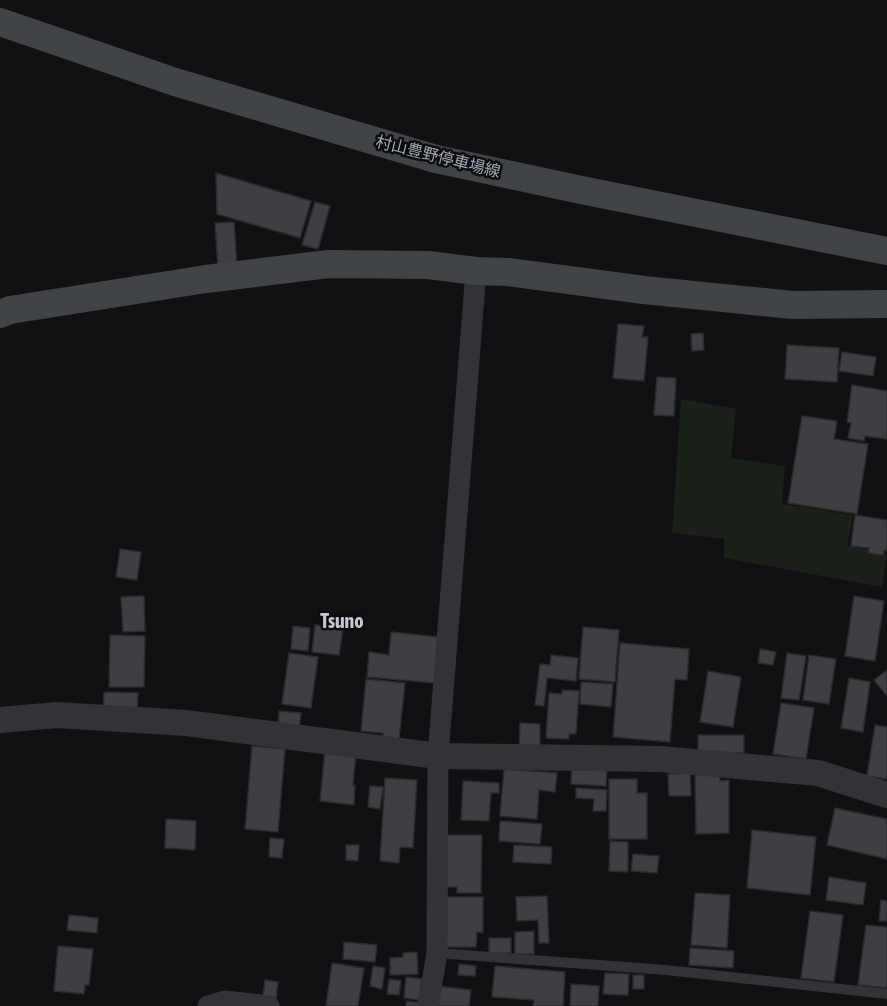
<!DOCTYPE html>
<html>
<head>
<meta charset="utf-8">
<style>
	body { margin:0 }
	canvas { display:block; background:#111113 }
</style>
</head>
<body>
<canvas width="887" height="1006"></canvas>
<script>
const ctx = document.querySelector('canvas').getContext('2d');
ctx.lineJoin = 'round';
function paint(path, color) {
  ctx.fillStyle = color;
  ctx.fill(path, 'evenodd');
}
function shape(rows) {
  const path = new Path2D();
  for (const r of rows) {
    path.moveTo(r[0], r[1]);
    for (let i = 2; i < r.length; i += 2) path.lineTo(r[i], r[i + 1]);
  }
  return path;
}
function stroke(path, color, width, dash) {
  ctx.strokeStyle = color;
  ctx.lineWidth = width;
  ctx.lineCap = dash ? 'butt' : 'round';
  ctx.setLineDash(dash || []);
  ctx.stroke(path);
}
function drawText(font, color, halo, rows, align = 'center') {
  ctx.font = font + ' "Asap Condensed","Noto Sans JP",sans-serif';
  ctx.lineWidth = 5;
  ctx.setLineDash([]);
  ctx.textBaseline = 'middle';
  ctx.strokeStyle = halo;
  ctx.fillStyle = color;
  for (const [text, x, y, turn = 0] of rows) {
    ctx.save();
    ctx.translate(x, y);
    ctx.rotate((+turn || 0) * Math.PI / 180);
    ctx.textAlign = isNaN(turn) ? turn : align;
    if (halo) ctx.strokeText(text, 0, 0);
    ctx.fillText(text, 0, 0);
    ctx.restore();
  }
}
const green = shape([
	[681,399,736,409,731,458,785,466,782,504,853,515,847,546,887,553,882,587,724,558,724,539,672,533]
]);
const building = shape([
	[216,173,311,201,300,238,217,214,216,173],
	[315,202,330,206,318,249,302,245,315,202],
	[234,222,237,267,218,268,215,223,234,222],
	[618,324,644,326,642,337,648,337,644,381,613,378,618,324],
	[703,333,704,350,692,351,691,334,703,333],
	[787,345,839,348,837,382,785,379,787,345],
	[842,352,876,357,873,376,839,371,842,352],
	[657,377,676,378,674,416,654,415,657,377],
	[852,385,887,391,887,439,865,436,864,441,848,438,851,423,847,422,852,385],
	[802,416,837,421,834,439,868,444,857,514,788,503,802,416],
	[855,515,887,520,887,551,884,550,883,555,868,553,869,548,851,546,855,515],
	[120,549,141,552,137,580,116,577,120,549],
	[144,596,145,631,123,632,121,597,144,596],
	[854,596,884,601,875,661,845,656,854,596],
	[315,625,343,629,339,655,312,652,315,625],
	[293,626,310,628,308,651,291,649,293,626],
	[583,627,619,630,615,682,579,679,583,627],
	[391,632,439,637,434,683,367,677,369,652,389,655,391,632],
	[110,635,145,636,144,687,109,687,110,635],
	[620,643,689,649,687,680,675,679,670,742,613,737,620,643],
	[760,649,776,652,773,665,758,663,760,649],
	[289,653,318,657,311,708,282,704,289,653],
	[787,653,806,656,799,700,781,698,787,653],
	[551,655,578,658,576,681,547,678,544,706,535,705,540,664,550,665,551,655],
	[809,655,836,659,829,704,803,700,809,655],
	[887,670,887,696,874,680,887,670],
	[708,671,741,677,733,727,700,722,708,671],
	[849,678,870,682,863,732,841,728,849,678],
	[366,679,405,683,399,739,383,738,383,733,361,731,366,679],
	[581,682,613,684,611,707,580,704,581,682],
	[562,690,579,691,576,734,569,734,569,739,546,738,549,693,562,694,562,690],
	[104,692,138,693,137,713,103,712,104,692],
	[781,703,814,708,806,759,773,754,781,703],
	[279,711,301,713,299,729,278,727,279,711],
	[520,723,540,724,540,752,519,752,520,723],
	[875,725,887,727,887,779,867,776,875,725],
	[698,735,744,735,744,753,698,752,698,735],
	[252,746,285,749,278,832,245,829,252,746],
	[325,750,356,753,353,785,355,785,354,805,320,801,325,750],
	[572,766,607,769,606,786,571,784,572,766],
	[504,769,557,773,555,792,539,790,537,819,500,816,504,769],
	[695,772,720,772,720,781,729,780,729,833,696,834,695,772],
	[690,773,691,796,669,796,668,774,690,773],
	[385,778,417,780,413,848,400,847,399,863,380,861,385,778],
	[609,779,637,779,637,793,647,793,647,839,609,839,609,779],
	[463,781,499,783,499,793,491,793,489,821,461,820,463,781],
	[370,786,383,787,380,809,368,807,370,786],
	[576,788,607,790,606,811,593,811,594,799,576,798,576,788],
	[835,808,887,819,887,859,827,845,835,808],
	[166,819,196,821,195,850,165,848,166,819],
	[500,821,542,824,540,844,499,841,500,821],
	[752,830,816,837,810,895,747,888,752,830],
	[445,835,482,835,481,893,457,893,457,887,445,887,445,835],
	[270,838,284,839,282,858,269,857,270,838],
	[610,841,628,842,628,872,609,871,610,841],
	[346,845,359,845,358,861,346,860,346,845],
	[514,845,552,847,551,864,513,862,514,845],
	[633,854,659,856,657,873,631,871,633,854],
	[829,877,866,883,863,905,826,900,829,877],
	[695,893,730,895,727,948,691,945,695,893],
	[547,896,549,943,539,943,538,920,517,921,516,897,547,896],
	[444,897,483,897,483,933,477,932,476,947,444,947,444,897],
	[881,900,887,901,887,921,879,921,881,900],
	[810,911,843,915,834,982,801,978,810,911],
	[69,915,98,918,97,933,67,930,69,915],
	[866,925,887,927,887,988,858,985,866,925],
	[534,931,534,954,515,954,515,932,534,931],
	[489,938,511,938,511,953,489,954,489,938],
	[344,942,377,945,375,962,343,959,344,942],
	[58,946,93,949,89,985,85,985,84,994,54,991,58,946],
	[690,948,734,951,733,968,689,965,690,948],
	[417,952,418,974,390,975,390,958,403,957,403,953,417,952],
	[332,963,364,968,358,1006,326,1006,332,963],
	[459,964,476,966,475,976,458,975,459,964],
	[373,966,385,968,382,989,370,986,373,966],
	[495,966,565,972,563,1006,533,1006,534,1000,492,997,495,966],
	[605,973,629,974,628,995,603,994,605,973],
	[633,975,644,975,644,989,633,989,633,975],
	[406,977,422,979,419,1000,404,998,406,977],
	[389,979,401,981,399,995,387,994,389,979],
	[265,980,278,982,276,998,263,997,265,980],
	[571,984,599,986,598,1006,570,1006,571,984],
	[437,986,471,990,469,1006,435,1006,437,986],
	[407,1001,421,1003,420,1006,406,1006,407,1001]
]);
const service = shape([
	[437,953,666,970,887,994]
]);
const minor = shape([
	[208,1006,225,1001,269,1006],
	[428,1006,437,953,438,756,476,271]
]);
const tertiary = shape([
	[0,720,57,715,186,723,438,756,660,759,818,773,887,795]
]);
const secondary = shape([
	[0,22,175,82,436,159,586,191,887,251],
	[0,314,10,310,206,279,328,264,428,265,476,271,508,272,644,290,793,305,887,304]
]);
const streetNames = [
	["村山豊野停車場線",438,157,14]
];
const quarterNames = [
	["Tsuno",342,622]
];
paint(green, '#192119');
paint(building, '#3d3f43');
stroke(building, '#2b2b2f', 1.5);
stroke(service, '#323338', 10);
stroke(minor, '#323338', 21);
stroke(tertiary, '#323338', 26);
stroke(secondary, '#404348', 28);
drawText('16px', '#a1a9b5', '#0c0c0e', streetNames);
drawText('bold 20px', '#c2c7d1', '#0c0c0e', quarterNames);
</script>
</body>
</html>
